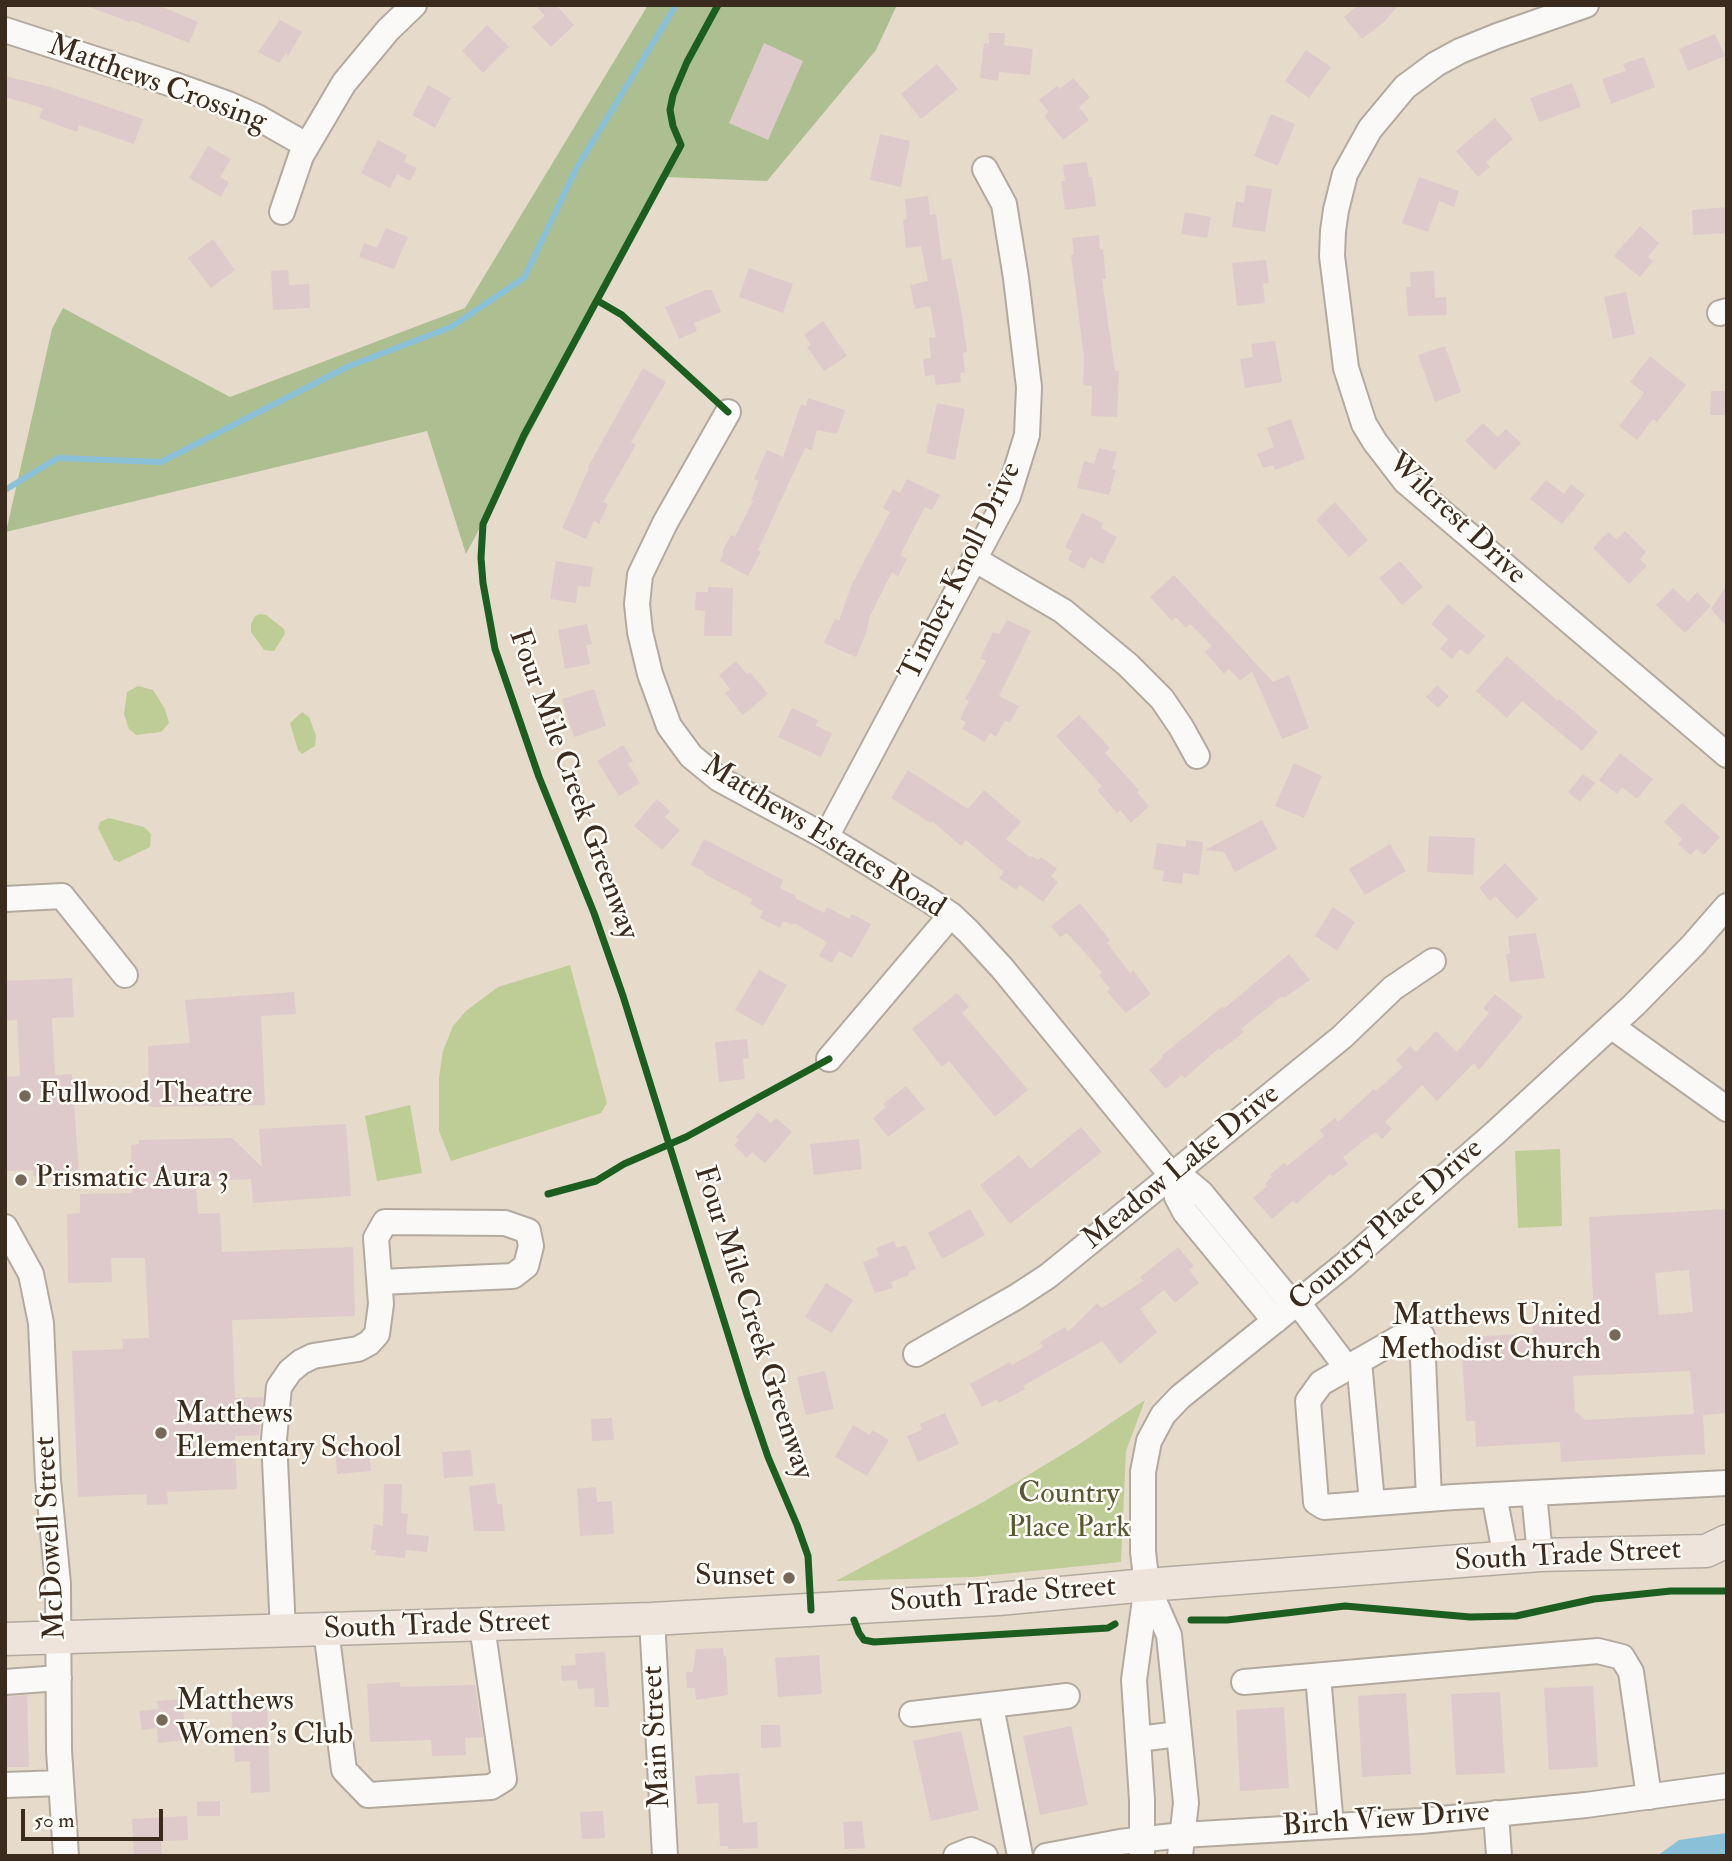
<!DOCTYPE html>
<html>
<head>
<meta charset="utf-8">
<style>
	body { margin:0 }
	#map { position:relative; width:1732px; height:1861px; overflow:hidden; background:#e6daca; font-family:"IM FELL Double Pica",serif }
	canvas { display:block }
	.frame { position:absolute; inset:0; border:7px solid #3b2a1e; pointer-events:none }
	.scale { position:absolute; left:21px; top:1809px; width:142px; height:32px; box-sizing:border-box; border:4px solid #3b2a1e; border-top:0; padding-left:9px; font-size:21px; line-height:24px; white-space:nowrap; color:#3b2a1e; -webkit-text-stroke:5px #fdfcf7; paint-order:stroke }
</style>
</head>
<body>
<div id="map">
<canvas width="1732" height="1861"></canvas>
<div class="frame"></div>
<div class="scale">50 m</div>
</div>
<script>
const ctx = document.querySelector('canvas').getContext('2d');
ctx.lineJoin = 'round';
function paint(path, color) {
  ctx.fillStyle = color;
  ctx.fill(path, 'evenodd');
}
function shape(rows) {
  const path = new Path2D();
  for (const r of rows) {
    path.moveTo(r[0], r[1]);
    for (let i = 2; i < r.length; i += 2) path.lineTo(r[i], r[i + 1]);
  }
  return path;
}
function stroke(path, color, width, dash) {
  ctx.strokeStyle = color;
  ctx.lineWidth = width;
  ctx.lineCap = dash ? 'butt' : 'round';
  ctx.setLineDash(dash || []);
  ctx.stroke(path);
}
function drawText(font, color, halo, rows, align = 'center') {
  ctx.font = font + ' "IM FELL Double Pica",serif';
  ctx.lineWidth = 5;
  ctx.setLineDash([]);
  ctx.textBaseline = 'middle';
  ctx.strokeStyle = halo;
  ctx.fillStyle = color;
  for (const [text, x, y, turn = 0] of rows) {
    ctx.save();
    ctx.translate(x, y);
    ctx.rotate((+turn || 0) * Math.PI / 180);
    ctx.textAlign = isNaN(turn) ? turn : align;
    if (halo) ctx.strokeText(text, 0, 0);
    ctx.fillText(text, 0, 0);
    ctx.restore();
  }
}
const green = shape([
	[260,614,266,615,284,629,285,634,274,651,264,650,251,632,251,624,255,616],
	[138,686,153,690,165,709,169,723,161,732,136,735,129,729,124,714,127,692],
	[302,712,309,717,316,736,315,746,302,754,298,750,290,723],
	[109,818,144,827,151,834,150,847,119,862,114,860,98,828,100,822],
	[570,965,607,1103,601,1113,451,1161,439,1131,439,1078,443,1051,453,1026,466,1011,498,987],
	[410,1105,422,1173,377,1181,365,1116],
	[1560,1149,1562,1226,1518,1228,1515,1151],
	[1145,1400,1126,1451,1121,1562,973,1577,836,1581,985,1501,1078,1445]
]);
const forest = shape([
	[648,5,897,5,876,50,767,181,665,177,466,554,427,431,6,532,52,329,63,308,230,397,465,308]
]);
const water = shape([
	[1727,1833,1727,1856,1657,1856,1679,1840]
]);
const stream = shape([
	[5,490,58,458,161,462,347,367,451,327,524,278,576,169,676,5]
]);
const building = shape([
	[89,5,158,5,198,22,189,43,131,20,130,22,89,7],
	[535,5,556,5,574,25,551,47,532,27,545,16],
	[1358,5,1399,5,1384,22,1362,39,1344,17],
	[280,20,302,32,288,56,286,53,279,63,258,52],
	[487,25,509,47,483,73,462,51],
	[989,33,1005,33,1004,45,1033,49,1030,75,999,72,998,81,980,78,984,43,989,44],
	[1715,34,1725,56,1688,71,1679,49],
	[764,43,803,61,768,140,729,123],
	[1306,50,1331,67,1309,98,1285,81],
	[1644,57,1655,87,1611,104,1602,79,1626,71,1623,64],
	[937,64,958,89,921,119,901,94],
	[5,76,50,87,143,119,134,144,79,125,77,132,39,118,43,108,5,97],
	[1073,78,1090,97,1079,107,1089,120,1063,140,1045,117,1048,111,1039,100,1057,86,1060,89],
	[1572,83,1581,107,1539,122,1530,98],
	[428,85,451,98,435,128,412,115],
	[1271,114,1295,124,1278,166,1254,156],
	[1495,118,1513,139,1486,162,1490,167,1478,177,1456,151],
	[880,134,910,141,901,187,870,180],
	[378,140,407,155,404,162,417,168,410,181,397,174,390,188,361,173],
	[208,146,231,159,220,177,229,182,221,197,189,178],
	[1087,162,1089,177,1092,177,1096,206,1065,210,1061,181,1065,181,1063,165],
	[1419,177,1459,191,1454,207,1439,201,1428,232,1402,223],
	[1246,185,1272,189,1265,232,1232,227,1236,201,1244,203],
	[928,196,930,215,936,214,942,260,951,258,962,315,967,352,963,353,965,372,960,373,961,382,936,385,934,375,925,376,923,359,931,358,929,338,936,337,930,306,915,309,910,285,928,281,921,246,906,248,903,220,907,219,905,199],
	[1727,207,1727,233,1693,235,1692,210],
	[1185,212,1211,217,1207,238,1181,234],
	[1640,226,1659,243,1648,257,1653,261,1640,277,1614,256],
	[386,228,408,237,394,269,359,257,364,243,377,248],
	[1099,235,1100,250,1103,249,1106,279,1102,279,1115,371,1119,371,1117,417,1091,416,1092,386,1083,385,1084,357,1071,255,1074,254,1072,238],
	[213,239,235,270,211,288,188,258],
	[1266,260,1269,283,1263,284,1265,303,1237,306,1232,263],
	[749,268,793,284,783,313,739,297],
	[288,270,289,285,309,284,310,308,273,310,271,271],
	[1434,271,1435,298,1446,297,1447,315,1408,316,1406,287,1411,287,1410,272],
	[706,290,712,290,721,312,694,323,697,331,679,339,665,307],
	[1626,292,1635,334,1613,339,1604,297],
	[823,321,847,356,824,371,807,347,811,345,804,335],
	[1275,341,1282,382,1245,388,1240,359,1253,357,1251,344],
	[1445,346,1461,392,1435,402,1418,355],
	[1650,356,1686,385,1657,422,1653,419,1637,440,1619,426,1644,393,1630,382],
	[643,368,666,382,631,442,636,445,603,502,608,504,599,524,594,521,586,539,562,528,589,468,588,467],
	[1711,391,1727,391,1727,415,1710,415],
	[808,398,845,410,837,434,817,430,812,450,805,448,758,550,761,551,748,576,720,561,724,553,722,552,731,535,735,537,753,501,751,500,759,481,754,479,767,450,783,457,801,404,806,406],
	[937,403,965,409,955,460,926,453],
	[1291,419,1305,459,1275,470,1273,465,1263,468,1257,454,1274,447,1267,428],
	[1483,423,1498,437,1506,429,1521,443,1495,470,1465,441],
	[1099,448,1117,452,1112,469,1116,470,1109,495,1077,488,1084,461,1094,464],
	[907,479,940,495,932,510,925,507,900,555,907,559,898,576,892,572,870,616,866,633,856,657,824,643,835,619,839,621,852,584,890,512,883,508,893,489,900,493],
	[1546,480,1564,494,1571,484,1585,495,1562,524,1530,499],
	[1335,502,1368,540,1349,557,1316,520],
	[1082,513,1103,523,1101,528,1117,537,1103,564,1090,557,1084,569,1068,560,1072,551,1065,547],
	[1625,531,1646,552,1640,559,1647,566,1629,584,1593,548,1608,532,1617,540],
	[556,561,593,567,590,587,578,586,576,603,550,599],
	[1400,561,1423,587,1402,605,1379,578],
	[1174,575,1273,682,1289,675,1309,728,1282,739,1252,671,1240,681,1229,669,1224,674,1205,652,1212,646,1190,624,1186,628,1176,617,1172,621,1150,597],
	[1727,585,1727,627,1711,609],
	[708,587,733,588,732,636,704,636,705,611,695,610,696,592,708,592],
	[1673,588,1688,602,1697,592,1711,606,1685,633,1656,605],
	[1448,604,1485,636,1468,655,1460,649,1452,659,1440,649,1448,639,1431,624],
	[1007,620,1031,631,999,696,1019,706,1010,723,1005,720,996,737,990,733,985,742,962,729,966,722,960,719,969,701,965,699,986,661,980,658,993,632,999,634],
	[587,624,592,644,586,645,590,664,565,669,558,630],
	[1507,656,1558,701,1559,699,1598,732,1582,751,1522,701,1507,718,1476,691],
	[736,661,747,674,750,672,768,694,743,715,725,693,730,689,719,675],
	[1437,685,1449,696,1438,708,1426,697],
	[594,689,606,726,574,737,562,699],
	[792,708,818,720,816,726,832,733,821,757,778,737],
	[1079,715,1110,748,1105,753,1139,790,1137,792,1149,806,1131,823,1120,810,1117,813,1097,790,1102,786,1056,736],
	[623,745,633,761,628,764,640,783,619,796,597,761],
	[1620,753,1653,779,1637,799,1622,787,1617,794,1599,780],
	[1294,763,1322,776,1304,818,1275,806],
	[908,770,968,809,984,790,1021,822,1006,839,1030,857,1032,856,1038,860,1041,857,1057,869,1051,876,1058,882,1043,902,1020,885,1016,890,999,878,1004,872,966,840,961,846,932,821,931,823,891,798],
	[1583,774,1595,783,1580,802,1568,792],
	[657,799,670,811,665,817,680,830,662,850,634,826],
	[1682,803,1720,837,1704,855,1697,849,1690,855,1678,844,1682,839,1664,822],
	[1262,820,1277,849,1235,872,1224,852,1205,850],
	[1429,836,1475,838,1473,875,1427,872],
	[704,839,783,880,780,888,796,896,795,898,824,913,827,907,849,919,852,914,871,924,852,958,839,951,832,963,819,956,827,942,794,923,793,925,783,921,780,928,760,918,763,911,750,904,752,899,704,874,705,872,691,865],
	[1186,840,1203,842,1199,875,1183,873,1182,884,1162,881,1164,871,1153,869,1157,843,1186,847],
	[1390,844,1406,871,1365,895,1349,869],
	[1505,863,1538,899,1517,919,1495,896,1490,901,1479,888],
	[1080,903,1110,940,1107,943,1130,973,1133,970,1151,994,1126,1013,1107,992,1110,989,1099,975,1102,973,1081,948,1067,933,1060,937,1051,926],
	[1333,907,1355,922,1337,951,1315,936],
	[1536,933,1545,978,1510,982,1506,954,1510,953,1508,936],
	[1289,954,1310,980,1284,998,1282,996,1241,1029,1244,1032,1221,1050,1219,1048,1185,1078,1182,1075,1166,1089,1149,1070,1163,1057,1161,1056,1222,1007,1225,1008],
	[759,970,787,985,763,1026,735,1010],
	[72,978,74,1017,52,1018,55,1075,72,1074,79,1174,33,1176,33,1170,7,1171,5,1077,20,1076,17,1020,5,1021,5,981],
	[294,992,296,1014,261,1016,265,1105,149,1107,148,1046,190,1043,185,1000],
	[957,993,969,1007,962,1013,1028,1090,995,1117,949,1061,942,1067,912,1029],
	[1495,994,1523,1017,1479,1070,1474,1063,1437,1101,1422,1085,1385,1122,1392,1129,1382,1139,1375,1132,1343,1157,1348,1164,1332,1177,1330,1174,1296,1204,1293,1201,1272,1219,1253,1198,1267,1186,1265,1184,1272,1177,1270,1175,1284,1163,1287,1166,1324,1136,1320,1130,1335,1118,1338,1122,1374,1089,1376,1091,1403,1067,1396,1060,1410,1046,1416,1052,1436,1031,1457,1052,1489,1013,1483,1008],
	[747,1039,749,1058,743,1059,745,1079,719,1082,715,1042],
	[906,1086,925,1109,888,1137,873,1118,886,1107,883,1104],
	[758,1112,771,1123,776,1118,792,1132,765,1163,752,1152,747,1158,734,1145,739,1140,736,1137],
	[346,1124,351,1196,253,1203,251,1179,196,1182,198,1214,220,1213,222,1252,353,1247,355,1316,232,1320,235,1398,263,1397,259,1435,235,1436,237,1489,167,1492,168,1504,147,1505,146,1494,78,1497,72,1351,123,1349,122,1339,149,1338,145,1258,111,1258,112,1282,68,1283,67,1214,80,1213,80,1194,132,1193,131,1145,139,1144,139,1140,232,1138,262,1167,259,1129],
	[1081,1127,1102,1152,1010,1224,980,1185,1019,1155,1030,1169],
	[859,1139,862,1169,814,1175,810,1144],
	[970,1209,985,1235,942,1259,928,1233],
	[1727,1209,1727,1413,1703,1415,1705,1454,1561,1462,1560,1442,1476,1447,1475,1421,1466,1421,1462,1355,1474,1354,1473,1337,1533,1333,1532,1322,1594,1319,1589,1217],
	[1689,1270,1693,1312,1659,1315,1655,1273],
	[1690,1371,1694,1414,1585,1420,1575,1411,1573,1376],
	[894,1241,897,1248,906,1245,916,1269,908,1272,909,1275,891,1282,893,1288,875,1293,863,1262,879,1256,876,1248],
	[1178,1247,1194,1266,1189,1270,1199,1283,1175,1303,1164,1290,1140,1309,1157,1332,1120,1364,1102,1341,1023,1386,1025,1389,999,1403,997,1399,982,1407,970,1384,1010,1362,1012,1365,1043,1347,1040,1342,1065,1327,1068,1332,1097,1303,1102,1308,1143,1281,1140,1277],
	[826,1283,853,1300,832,1333,805,1317],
	[825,1371,834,1409,806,1415,797,1377],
	[945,1413,959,1444,918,1462,907,1436,922,1430,920,1424],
	[612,1418,614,1440,592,1441,591,1419],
	[853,1425,870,1435,872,1430,889,1440,867,1476,835,1457],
	[368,1443,371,1471,337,1474,335,1446],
	[471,1450,473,1476,444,1478,442,1452],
	[495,1483,497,1504,502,1504,505,1531,474,1531,469,1486],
	[384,1484,402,1484,401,1513,408,1514,406,1534,429,1536,427,1552,406,1550,405,1558,375,1555,376,1550,371,1550,374,1524,383,1526],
	[596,1487,597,1502,612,1501,614,1534,580,1536,577,1489],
	[723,1648,724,1657,726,1656,728,1695,696,1700,695,1688,687,1688,686,1672,693,1672,696,1649],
	[605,1652,609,1707,595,1707,594,1688,578,1689,577,1680,562,1681,561,1666,576,1665,575,1654],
	[819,1655,822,1694,778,1697,775,1658],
	[400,1682,400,1687,475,1685,483,1737,465,1738,466,1755,432,1756,431,1740,370,1742,367,1684],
	[1593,1686,1598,1767,1549,1770,1544,1688],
	[1500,1692,1505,1773,1456,1775,1451,1694],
	[1406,1693,1411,1774,1362,1777,1358,1696],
	[27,1695,29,1767,5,1767,5,1697],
	[263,1697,267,1706,270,1792,251,1793,250,1761,235,1762,231,1706,234,1699],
	[182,1699,186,1740,158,1743,157,1728,142,1730,139,1711,159,1709,157,1701],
	[1284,1707,1289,1788,1240,1791,1236,1710],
	[761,1725,780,1725,781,1747,761,1748],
	[1071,1726,1088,1805,1040,1815,1023,1736],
	[961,1731,979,1810,931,1821,913,1741],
	[739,1773,743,1823,757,1822,758,1848,728,1849,728,1846,720,1846,718,1803,697,1804,695,1776],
	[220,1801,220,1816,197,1816,197,1802],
	[603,1811,605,1838,582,1839,580,1812],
	[187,1816,188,1840,161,1841,162,1856,134,1856,132,1819],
	[862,1821,865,1848,845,1849,843,1822]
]);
const minor = shape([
	[1586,5,1497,36,1460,51,1436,64,1405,87,1370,129,1345,174,1336,210,1333,231,1332,256,1346,368,1364,424,1375,442,1405,481,1727,755],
	[5,30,175,85,228,104,257,117,306,145],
	[282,212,301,156,344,83,388,30,414,5],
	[1720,313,1727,311],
	[728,412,665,523,640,575,637,604,640,632,650,674,669,726,691,756,719,779,826,837,926,898,951,915,968,931,1002,968,1172,1176,1177,1197,1185,1212,1275,1321],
	[974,559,1063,611,1128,665,1162,699,1181,727,1197,756],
	[826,837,1008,496,1027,435,1029,387,1016,278,1004,204,985,169],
	[5,899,62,896,125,975],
	[1611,1026,1727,1109],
	[829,1059,951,915],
	[1172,1176,1188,1182,1201,1193,1294,1306],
	[5,1227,31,1274,41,1323,48,1480,58,1584,59,1750,66,1856],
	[1298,1303,1347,1368],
	[916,1354,1016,1297,1048,1276,1342,1037,1393,988,1433,961],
	[1359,1361,1372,1503],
	[1534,1493,1540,1555],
	[1494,1495,1506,1558],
	[1429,1499,1422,1336,1415,1329,1321,1383,1308,1401,1316,1502,1324,1507,1454,1497,1727,1483],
	[652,1619,665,1856],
	[326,1630,344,1770,368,1795,491,1787,504,1779,482,1626],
	[283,1631,274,1439,279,1387,290,1371,301,1362,313,1356,358,1349,369,1343,377,1334,381,1304,376,1238,385,1222,505,1223,528,1231,531,1246,526,1266,513,1276,380,1282],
	[1318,1676,1331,1826],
	[5,1682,59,1678],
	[1244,1682,1598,1651,1622,1657,1631,1672,1649,1797],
	[991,1706,1020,1856],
	[912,1714,1067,1696],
	[1138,1739,1179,1734],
	[5,1785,61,1783],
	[1496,1813,1499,1856],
	[956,1856,971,1850,985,1856],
	[1046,1856,1120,1842,1182,1835,1421,1821,1586,1805,1727,1786],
	[1142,1856,1142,1800,1134,1680,1147,1585],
	[1180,1856,1186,1803,1169,1635,1147,1585,1143,1552,1143,1472,1149,1441,1163,1415,1180,1397,1343,1266,1495,1133,1634,1005,1693,945,1727,906]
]);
const major = shape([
	[5,1639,652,1619,998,1599,1147,1585,1540,1555,1706,1551,1727,1541]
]);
const cycleway = shape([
	[718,5,687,62,673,95,670,110,673,126,681,145,524,435,483,524,481,558,483,583,495,649,539,777,594,913,623,996,747,1395,768,1457,797,1525,808,1556,811,1610],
	[598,301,622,315,728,412],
	[548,1194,596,1181,624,1164,686,1137,829,1059],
	[854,1620,859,1633,864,1640,874,1642,1108,1628,1115,1624],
	[1191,1620,1227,1620,1345,1606,1470,1617,1516,1616,1594,1599,1671,1591,1727,1591]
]);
const markers = [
	[25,1096,7,"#77685a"],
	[21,1180,7,"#77685a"],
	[1615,1335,7,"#77685a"],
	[161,1433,7,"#77685a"],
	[789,1578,7,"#77685a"],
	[162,1720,7,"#77685a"]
];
const streetNames = [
	["Matthews Crossing",157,85,20],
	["Wilcrest Drive",1456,520,43],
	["Timber Knoll Drive",962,572,-64],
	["Four Mile Creek Greenway",572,785,70],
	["Matthews Estates Road",823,838,32],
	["Meadow Lake Drive",1182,1168,-39],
	["Country Place Drive",1387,1226,-41],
	["Four Mile Creek Greenway",752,1323,72],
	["McDowell Street",52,1538,-93],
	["South Trade Street",1568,1557,-3],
	["South Trade Street",1003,1596,-4],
	["South Trade Street",437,1627,-2],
	["Main Street",658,1737,-93],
	["Birch View Drive",1386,1821,-4]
];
const poiNames = [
	["Fullwood Theatre",39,1096],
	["Prismatic Aura 3",35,1180],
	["Matthews United",1601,1318,"right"],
	["Methodist Church",1601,1352,"right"],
	["Matthews",175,1416],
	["Elementary School",175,1450],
	["Sunset",775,1578,"right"],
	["Matthews",176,1703],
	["Women's Club",176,1737]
];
const parkNames = [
	["Country",1069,1496],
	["Place Park",1069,1530]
];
paint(green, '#becd96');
paint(forest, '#adbe90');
paint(water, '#8ac1d9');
stroke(stream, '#8ac1d9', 6);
paint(building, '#decacb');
stroke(minor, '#b3aa9f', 28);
stroke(major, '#b3aa9f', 35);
stroke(minor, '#fbf9f7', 24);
stroke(major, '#eee4dc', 32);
stroke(cycleway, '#1b5e20', 7);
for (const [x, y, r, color] of markers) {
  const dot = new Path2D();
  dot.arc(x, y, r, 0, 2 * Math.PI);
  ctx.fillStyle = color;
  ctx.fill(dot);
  stroke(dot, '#fdfcf7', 2.5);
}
drawText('30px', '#3b2a1e', '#fdfcf7', streetNames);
drawText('30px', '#3b2a1e', '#fdfcf7', poiNames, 'left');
drawText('30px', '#585835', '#fdfcf7', parkNames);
</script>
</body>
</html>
